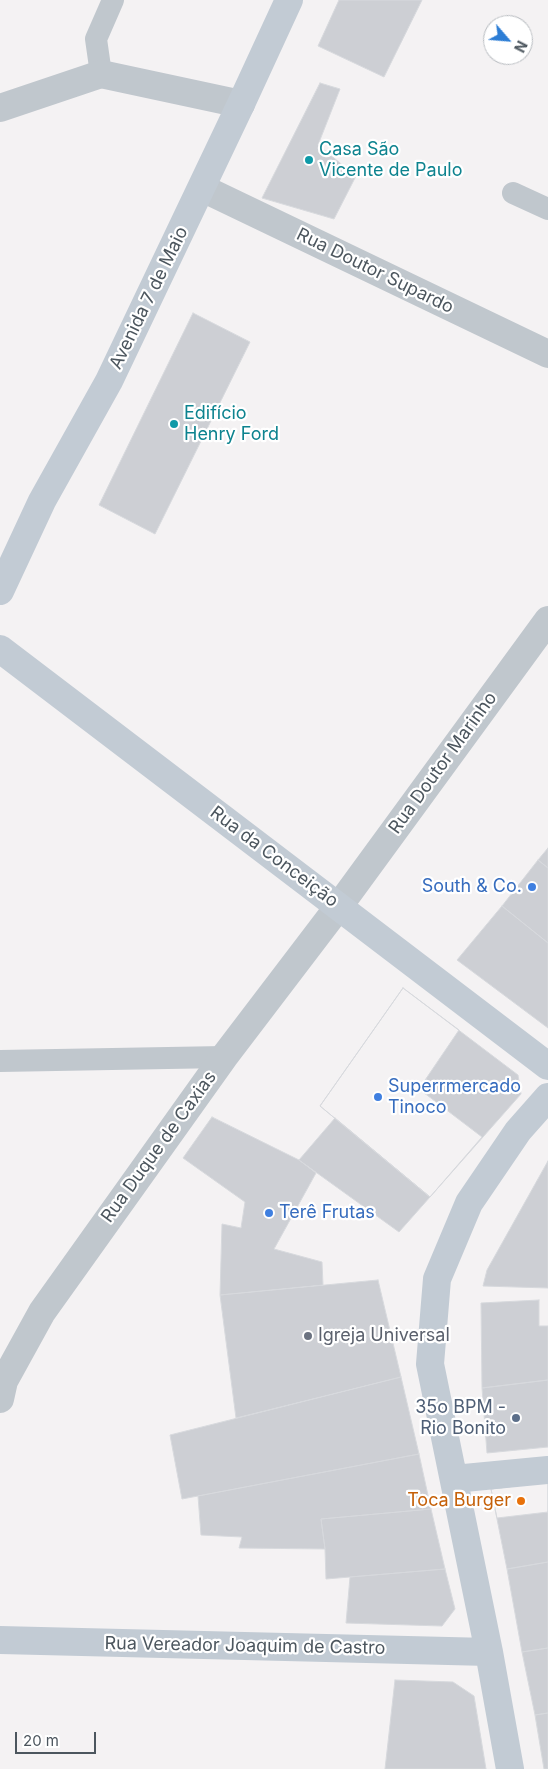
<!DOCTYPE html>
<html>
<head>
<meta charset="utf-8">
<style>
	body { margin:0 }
	#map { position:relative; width:548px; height:1769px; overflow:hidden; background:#f4f2f3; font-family:Inter,sans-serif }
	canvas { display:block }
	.north { position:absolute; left:483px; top:15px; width:50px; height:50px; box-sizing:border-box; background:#fff; border:1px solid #b7bbbf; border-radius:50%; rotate:117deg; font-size:14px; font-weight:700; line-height:20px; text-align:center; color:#4c565e }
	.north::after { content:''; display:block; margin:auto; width:18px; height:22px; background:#2c7dd5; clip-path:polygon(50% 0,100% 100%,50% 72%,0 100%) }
	.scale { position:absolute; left:15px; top:1732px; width:81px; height:22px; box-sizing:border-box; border:2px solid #4c565e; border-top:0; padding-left:6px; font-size:15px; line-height:18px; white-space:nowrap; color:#4c565e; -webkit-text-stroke:4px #fff; paint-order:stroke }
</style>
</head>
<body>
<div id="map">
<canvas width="548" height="1769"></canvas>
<div class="north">N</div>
<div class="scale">20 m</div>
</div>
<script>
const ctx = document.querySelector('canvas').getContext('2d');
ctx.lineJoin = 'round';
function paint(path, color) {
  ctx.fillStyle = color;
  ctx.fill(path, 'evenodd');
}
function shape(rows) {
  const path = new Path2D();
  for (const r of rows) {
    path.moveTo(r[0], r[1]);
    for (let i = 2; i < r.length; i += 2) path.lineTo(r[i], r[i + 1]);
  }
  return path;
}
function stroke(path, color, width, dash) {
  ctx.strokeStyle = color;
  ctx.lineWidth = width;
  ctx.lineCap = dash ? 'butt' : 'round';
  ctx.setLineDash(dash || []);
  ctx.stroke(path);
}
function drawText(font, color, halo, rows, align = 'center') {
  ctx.font = font + ' Inter,sans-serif';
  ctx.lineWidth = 4.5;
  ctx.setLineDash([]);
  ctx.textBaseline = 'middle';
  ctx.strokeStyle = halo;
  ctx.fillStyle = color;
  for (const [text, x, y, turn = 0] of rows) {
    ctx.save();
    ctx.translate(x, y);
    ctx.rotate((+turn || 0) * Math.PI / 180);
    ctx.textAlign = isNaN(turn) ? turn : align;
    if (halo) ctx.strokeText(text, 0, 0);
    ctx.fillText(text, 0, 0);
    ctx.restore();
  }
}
const building = shape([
	[339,0,422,0,384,77,318,46,339,0],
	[320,83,340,89,318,145,356,176,334,219,262,198,320,83],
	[193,313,250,342,155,534,99,505,193,313],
	[548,848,548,868,538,860,548,848],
	[538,860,548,868,548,943,502,906,538,860],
	[502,906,548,943,548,1028,457,960,502,906],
	[403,988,518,1075,521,1094,430,1197,320,1106,403,988],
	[403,988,459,1030,419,1089,482,1137,430,1197,320,1106,403,988],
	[212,1117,299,1160,316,1173,274,1249,322,1262,323,1285,220,1295,222,1224,241,1228,245,1202,183,1158,212,1117],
	[335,1118,430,1197,399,1232,299,1160,335,1118],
	[548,1161,548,1288,483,1286,487,1270,548,1161],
	[378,1280,401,1377,236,1418,220,1295,378,1280],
	[539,1300,539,1326,548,1326,548,1380,482,1388,481,1303,539,1300],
	[401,1377,419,1454,182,1499,170,1435,401,1377],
	[548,1380,548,1447,487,1453,482,1388,548,1380],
	[419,1454,431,1509,321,1519,325,1549,239,1548,242,1537,201,1535,198,1496,419,1454],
	[548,1482,548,1512,497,1518,491,1489,548,1482],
	[548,1482,548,1562,507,1569,491,1489,548,1482],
	[431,1509,445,1569,326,1579,325,1549,321,1519,431,1509],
	[548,1562,548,1648,522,1652,507,1569,548,1562],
	[445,1569,455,1609,442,1626,346,1623,350,1577,445,1569],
	[548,1648,548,1713,535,1715,522,1652,548,1648],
	[395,1680,453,1682,474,1696,486,1769,385,1769,395,1680],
	[548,1713,548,1769,544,1769,535,1715,548,1713]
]);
const minor = shape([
	[101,74,96,39,113,0],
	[513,193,548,209],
	[0,1061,224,1057]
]);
const tertiary = shape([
	[0,108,101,74,241,104],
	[202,188,548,354],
	[0,1399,4,1381,42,1312,224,1057,339,906,548,620]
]);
const secondary = shape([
	[0,591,42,501,109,381,241,104,289,0],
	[0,649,548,1066],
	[454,1479,548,1470],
	[0,1640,489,1652],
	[510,1769,489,1652,430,1364,437,1279,469,1203,518,1131,548,1097]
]);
const markers = [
	[309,160,5,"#0f9aa8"],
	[174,424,5,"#0f9aa8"],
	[532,887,5,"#3f7fe0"],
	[378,1097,5,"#3f7fe0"],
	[269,1213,5,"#3f7fe0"],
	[308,1336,5,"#6b7280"],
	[516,1418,5,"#5c6f8a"],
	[521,1501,5,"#e8710a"]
];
const cultureNames = [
	["Casa São",319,150],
	["Vicente de Paulo",319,171],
	["Edifício",184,414],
	["Henry Ford",184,435]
];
const streetNames = [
	["Rua Doutor Supardo",375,271,26],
	["Avenida 7 de Maio",149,298,-64],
	["Rua Doutor Marinho",443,763,-54],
	["Rua da Conceição",274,857,37],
	["Rua Duque de Caxias",159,1147,-54],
	["Rua Vereador Joaquim de Castro",245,1646,1]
];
const shopNames = [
	["South & Co.",522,887,"right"],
	["Superrmercado",388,1087],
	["Tinoco",388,1108],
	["Terê Frutas",279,1213]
];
const worshipNames = [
	["Igreja Universal",318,1336]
];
const serviceNames = [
	["35o BPM -",506,1408],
	["Rio Bonito",506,1429]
];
const foodNames = [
	["Toca Burger",511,1501]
];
paint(building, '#cdcfd4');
stroke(building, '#d7d9dd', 1);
stroke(minor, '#c0c7cd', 22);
stroke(tertiary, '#c0c7cd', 28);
stroke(secondary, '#c2cbd4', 28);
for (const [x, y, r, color] of markers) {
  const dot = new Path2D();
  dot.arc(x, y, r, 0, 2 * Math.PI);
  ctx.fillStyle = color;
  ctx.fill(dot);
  stroke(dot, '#fff', 2);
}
drawText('18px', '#0d838f', '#fff', cultureNames, 'left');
drawText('18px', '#4c565e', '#fff', streetNames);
drawText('18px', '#366cbe', '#fff', shopNames, 'left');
drawText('18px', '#5b616d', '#fff', worshipNames, 'left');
drawText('18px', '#4e5e75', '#fff', serviceNames, 'right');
drawText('18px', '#c56008', '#fff', foodNames, 'right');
</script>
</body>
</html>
